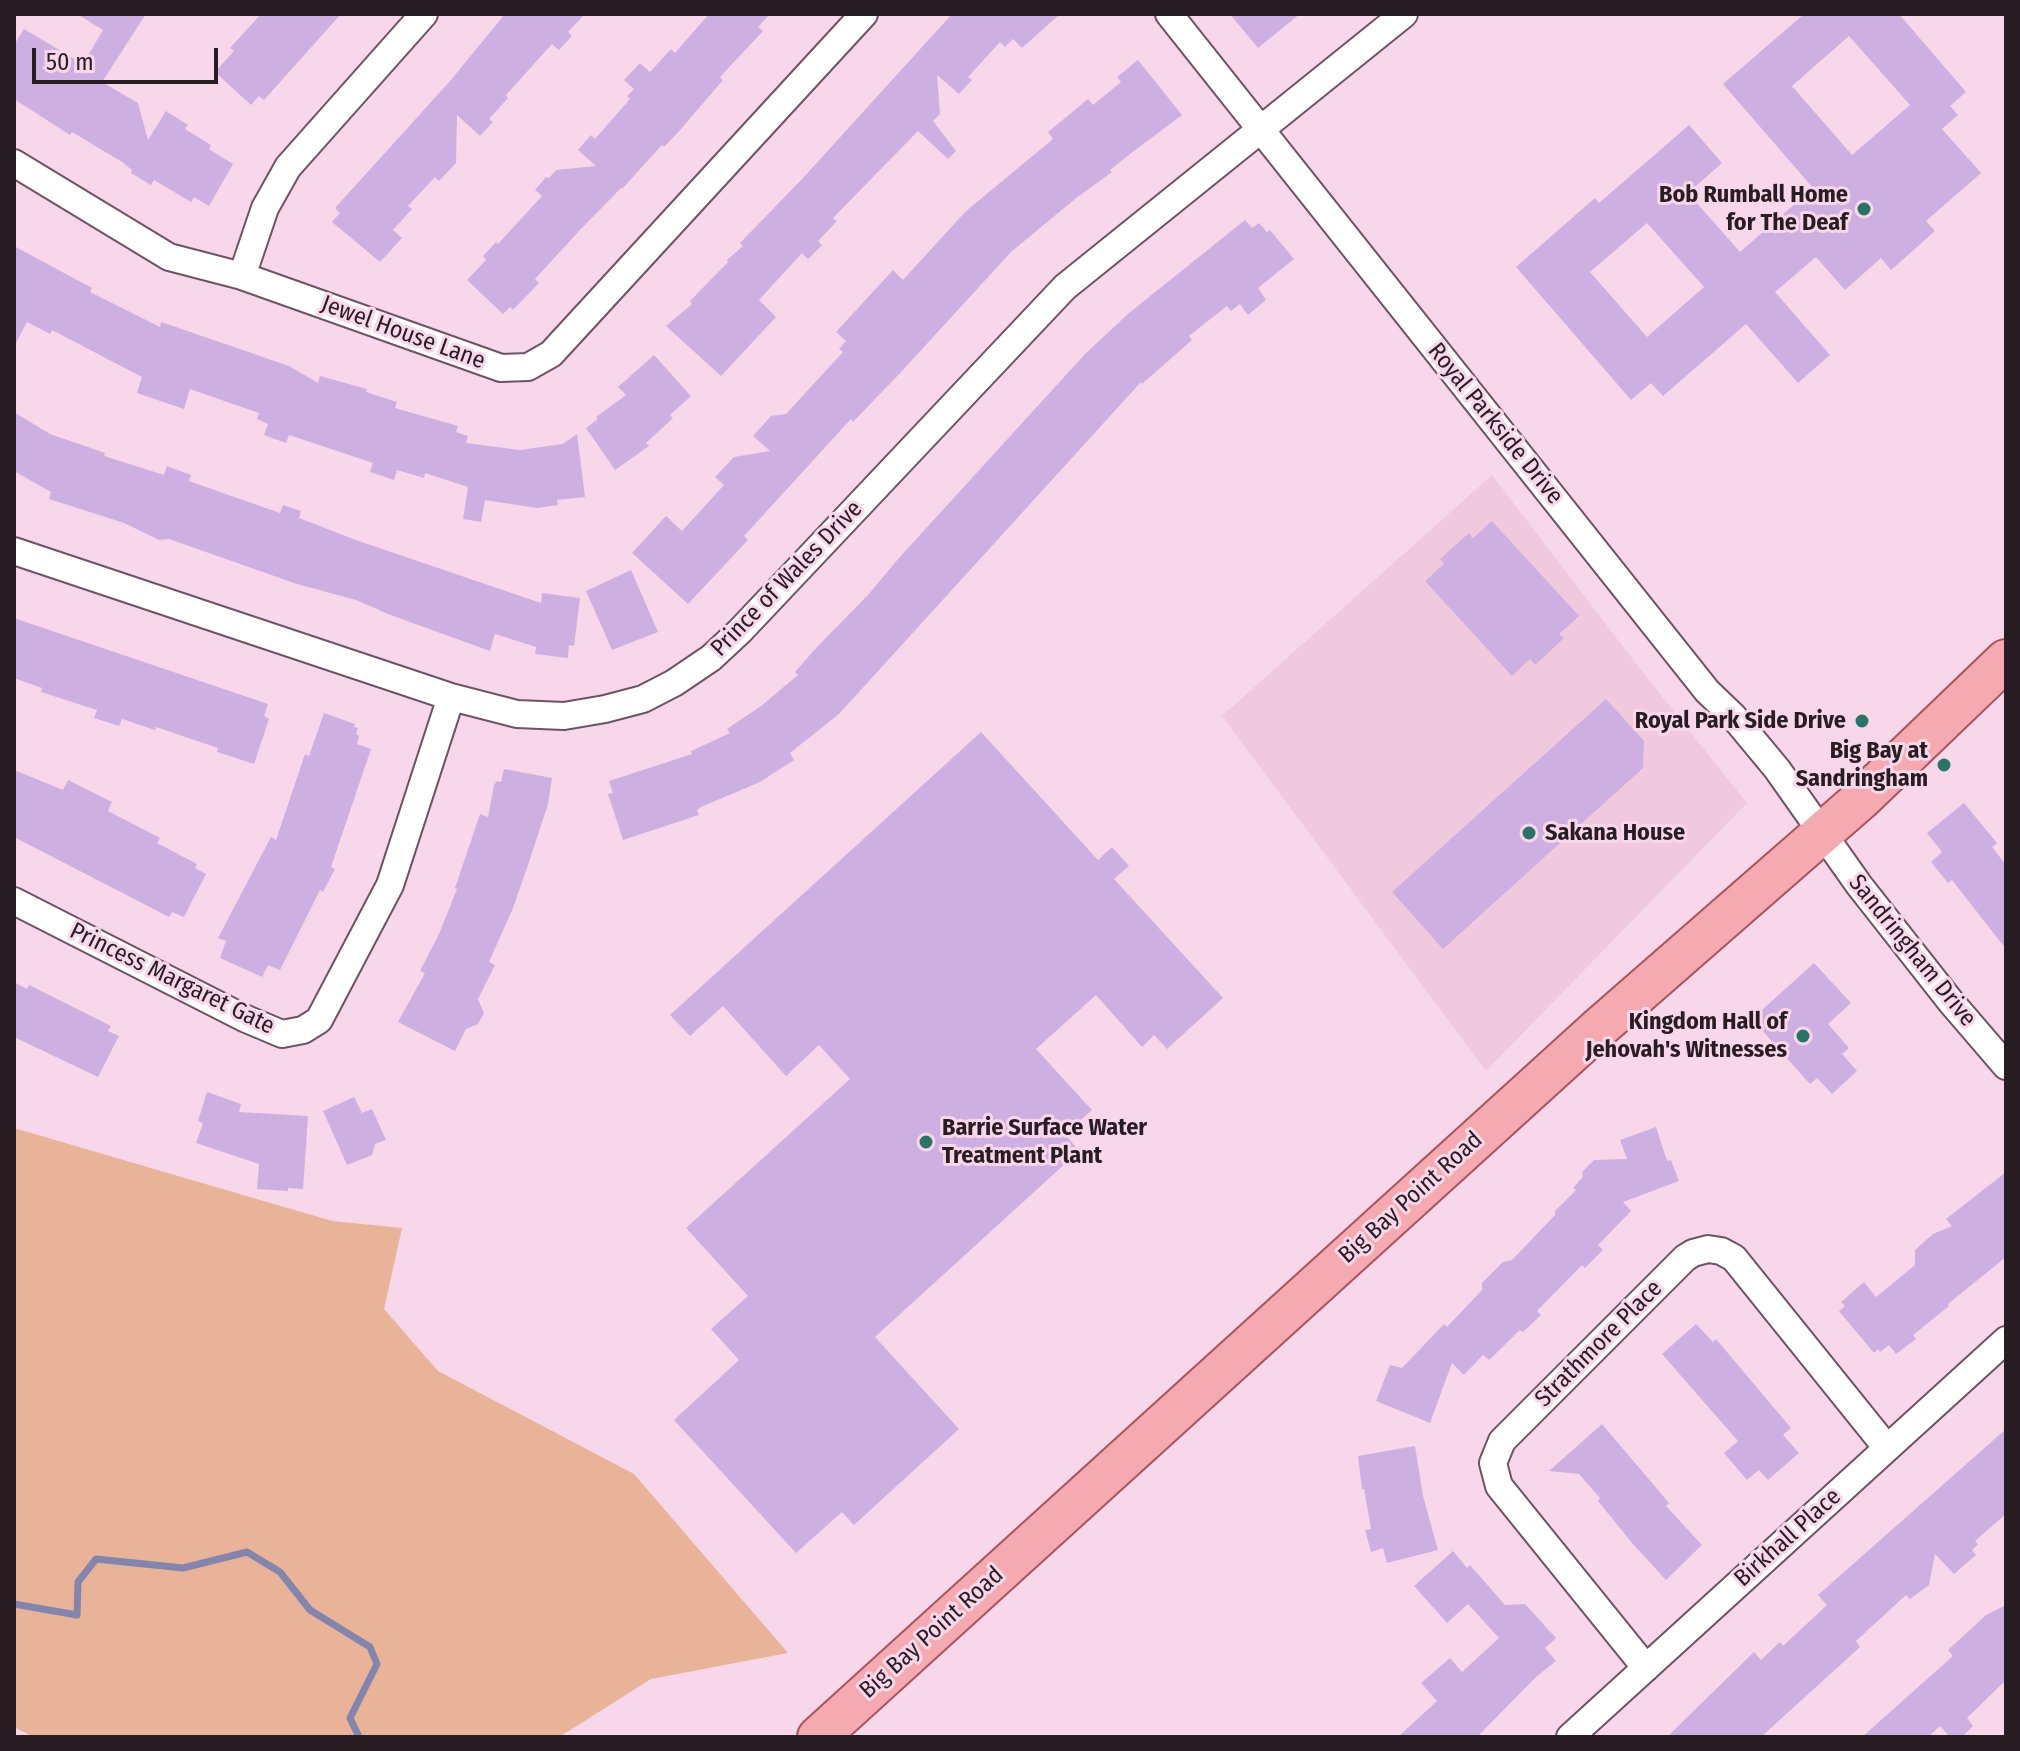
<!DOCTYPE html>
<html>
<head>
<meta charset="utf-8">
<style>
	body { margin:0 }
	#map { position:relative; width:2020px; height:1751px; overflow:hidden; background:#f9d7ea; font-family:"Fira Sans Condensed",sans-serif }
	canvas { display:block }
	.frame { position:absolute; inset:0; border:16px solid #291d24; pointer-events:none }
	.scale { position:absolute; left:32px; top:48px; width:186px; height:36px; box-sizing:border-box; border:4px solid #291d24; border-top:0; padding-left:10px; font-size:24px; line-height:28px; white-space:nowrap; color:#291d24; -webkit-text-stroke:6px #f9d7ea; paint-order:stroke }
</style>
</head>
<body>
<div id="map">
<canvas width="2020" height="1751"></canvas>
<div class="frame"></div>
<div class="scale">50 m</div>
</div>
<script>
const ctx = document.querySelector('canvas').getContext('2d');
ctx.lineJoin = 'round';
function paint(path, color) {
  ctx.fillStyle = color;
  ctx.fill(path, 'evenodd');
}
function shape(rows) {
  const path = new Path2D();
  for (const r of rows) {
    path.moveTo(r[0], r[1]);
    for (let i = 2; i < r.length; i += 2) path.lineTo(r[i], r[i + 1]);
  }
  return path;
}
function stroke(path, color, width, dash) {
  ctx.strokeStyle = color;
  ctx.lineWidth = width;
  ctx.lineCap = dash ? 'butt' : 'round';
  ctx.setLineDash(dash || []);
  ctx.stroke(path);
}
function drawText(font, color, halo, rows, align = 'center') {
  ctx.font = font + ' "Fira Sans Condensed",sans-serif';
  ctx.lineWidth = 6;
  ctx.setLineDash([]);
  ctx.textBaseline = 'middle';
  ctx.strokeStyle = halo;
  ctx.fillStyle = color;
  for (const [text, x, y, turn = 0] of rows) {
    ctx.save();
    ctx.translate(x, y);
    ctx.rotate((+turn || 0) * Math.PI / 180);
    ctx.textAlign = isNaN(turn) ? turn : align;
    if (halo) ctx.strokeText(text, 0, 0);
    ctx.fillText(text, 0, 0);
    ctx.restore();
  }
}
const built = shape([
	[1492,475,1641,670,1747,803,1486,1071,1222,716]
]);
const green = shape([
	[14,1128,332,1221,402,1228,384,1309,438,1371,634,1474,788,1653,651,1679,559,1737,33,1737,14,1727]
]);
const stream = shape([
	[14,1604,77,1615,78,1582,96,1559,183,1568,247,1552,280,1572,310,1610,370,1647,377,1664,350,1718,359,1737]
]);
const building = shape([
	[77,14,146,14,102,82,138,103,148,140,166,111,188,125,185,129,211,145,209,149,233,164,209,206,194,197,191,202,154,180,151,185,131,173,132,170,122,162,72,132,70,135,14,99,14,45,24,29,83,64,103,30],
	[261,14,341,14,264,100,259,96,251,105,215,72,234,51,230,48],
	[505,14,585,14,568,32,572,36,559,50,552,44,506,95,508,98,489,119,493,122,480,136,457,115,456,163,439,181,435,177,408,206,412,209,393,230,402,238,380,262,332,222,340,213,335,208,450,81],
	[709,14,770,14,758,27,763,31,720,77,723,80,681,129,664,147,662,145,622,189,621,188,580,230,535,279,539,283,513,310,510,307,503,314,467,280,486,260,483,256,496,242,498,244,542,196,535,190,546,177,549,178,556,170,596,166,578,150,591,135,595,139,630,99,627,96,634,89,624,80,640,63,650,72,671,49,675,53],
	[952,14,1060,14,1022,48,1013,39,1005,47,1000,42,968,77,972,80,959,94,937,75,940,114,933,121,956,151,948,159,918,131,833,218,837,221,818,241,822,245,808,259,802,253,759,300,776,317,721,376,666,326,692,304,690,301,728,262,727,260,743,246,740,243,803,178],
	[1230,14,1300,14,1258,48],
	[1804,14,1899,14,1966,92,1950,106,1958,115,1942,129,1981,173,1926,221,1935,231,1891,270,1881,258,1845,290,1816,257,1775,292,1830,355,1798,383,1746,324,1663,396,1651,383,1631,400,1516,267,1595,198,1599,203,1689,125,1722,163,1688,193,1740,252,1813,188,1723,84],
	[1849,36,1910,105,1852,155,1792,86],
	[1647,223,1704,287,1647,337,1590,272],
	[1138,60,1182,115,1130,154,1110,170,1112,172,1075,199,1011,252,902,371,853,422,851,419,744,536,748,540,688,604,632,553,666,516,682,531,724,485,715,477,734,457,770,451,753,436,771,416,786,414,843,352,839,349,846,341,836,332,893,270,903,280,966,211,1053,139,1048,132,1088,99,1093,105,1121,82,1117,77],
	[1245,220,1252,228,1259,223,1267,232,1270,230,1294,259,1258,288,1266,300,1248,315,1240,304,1231,311,1227,306,1189,336,1192,340,1142,384,1141,382,839,714,790,753,794,760,760,782,701,807,697,810,699,815,623,840,608,794,613,793,609,781,692,754,691,751,730,733,727,729,761,706,798,675,795,672,817,647,868,595,899,558,1085,354,1129,313],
	[14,246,92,288,90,292,160,327,161,322,234,347,289,366,318,383,320,376,367,389,366,392,397,402,395,408,458,426,456,432,468,436,466,443,520,450,563,444,577,434,585,497,557,500,558,505,537,508,485,500,481,522,463,519,468,487,425,473,424,478,397,470,394,480,370,472,373,463,289,435,286,443,264,435,268,424,257,419,259,413,190,389,184,409,137,393,142,377,52,330,50,334,27,322,14,347],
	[654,355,691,396,670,415,673,418,646,443,649,446,615,470,586,428,598,419,596,417,626,395,618,387],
	[14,412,50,434,105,453,104,456,164,475,167,466,191,475,189,481,280,513,283,505,301,511,299,518,353,539,541,603,542,593,580,598,574,646,569,645,568,658,535,654,536,647,495,634,490,651,388,614,356,600,297,584,169,539,159,540,124,523,49,499,51,492,14,471],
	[1492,521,1579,616,1559,634,1564,638,1535,665,1530,659,1512,676,1425,581,1444,564,1440,559,1469,533,1473,538],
	[631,570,658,632,612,650,586,591],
	[14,618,268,704,264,716,269,719,254,764,217,752,218,748,156,727,155,730,122,719,119,726,94,718,97,710,41,692,42,688,14,678],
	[1606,699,1644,741,1643,768,1443,949,1392,892],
	[324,713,355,724,354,727,358,728,356,734,359,736,357,744,371,749,331,867,335,869,323,892,320,890,280,970,268,965,262,977,220,958,226,941,218,938,271,837,276,840,305,754,309,756],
	[981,732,1098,860,1112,847,1129,866,1114,879,1223,998,1167,1049,1154,1035,1142,1047,1096,995,1036,1049,1092,1110,1065,1134,1079,1151,875,1337,959,1429,854,1525,842,1512,796,1553,674,1420,739,1360,711,1329,748,1296,686,1228,850,1079,819,1045,786,1076,723,1006,690,1036,670,1015],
	[504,769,552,778,548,804,528,865,513,908,489,962,495,965,478,999,484,1013,478,1024,466,1029,455,1051,398,1022,425,973,420,971,439,934,457,889,455,888,480,814,488,817,494,785,497,781,501,782],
	[14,770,63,790,68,780,112,802,108,811,160,838,157,843,197,864,195,868,206,874,184,917,172,912,169,917,14,837],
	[1964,803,1997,843,1992,847,2006,865,2006,949,1952,880,1948,883,1931,862,1942,852,1927,833],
	[1814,963,1851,1003,1828,1024,1849,1048,1842,1054,1857,1071,1832,1094,1817,1078,1810,1084,1752,1019],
	[14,982,27,989,29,985,111,1026,108,1031,119,1036,98,1077,14,1037],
	[207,1092,241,1104,239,1112,308,1116,303,1189,288,1188,288,1191,257,1189,259,1164,196,1143,203,1123,198,1121],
	[354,1097,362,1113,372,1109,386,1140,375,1144,372,1155,347,1165,323,1111],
	[1656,1127,1667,1161,1671,1160,1679,1181,1623,1202,1631,1211,1598,1245,1603,1250,1585,1268,1582,1265,1537,1311,1541,1315,1523,1332,1520,1330,1489,1360,1483,1355,1464,1375,1452,1363,1430,1423,1376,1401,1390,1365,1402,1368,1444,1324,1447,1327,1482,1290,1482,1283,1503,1262,1512,1260,1555,1215,1555,1211,1576,1190,1573,1188,1583,1177,1582,1172,1594,1160,1627,1159,1620,1140],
	[2006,1172,2006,1257,1948,1304,1949,1306,1913,1335,1916,1339,1896,1354,1889,1345,1880,1352,1878,1349,1874,1353,1839,1311,1845,1306,1841,1302,1864,1282,1876,1297,1915,1265,1915,1250,1933,1234,1952,1226,1946,1219],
	[1696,1324,1713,1342,1716,1339,1791,1428,1783,1435,1799,1453,1768,1480,1759,1470,1747,1480,1724,1453,1738,1441,1662,1354],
	[1602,1424,1669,1503,1666,1506,1702,1545,1666,1580,1632,1543,1598,1501,1600,1498,1579,1474,1549,1471],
	[2006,1429,2006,1514,1975,1541,1978,1544,1972,1550,1976,1555,1954,1574,1935,1554,1929,1585,1910,1599,1906,1595,1856,1641,1860,1647,1761,1737,1667,1737,1754,1652,1761,1660,1780,1642,1783,1646,1827,1605,1818,1595],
	[1415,1446,1423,1496,1438,1550,1387,1563,1383,1548,1371,1552,1365,1530,1371,1529,1364,1489,1362,1489,1358,1456],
	[1453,1551,1467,1568,1470,1565,1505,1605,1525,1604,1556,1638,1545,1648,1556,1661,1536,1677,1477,1737,1398,1737,1437,1701,1421,1683,1450,1658,1462,1672,1499,1638,1468,1604,1447,1623,1414,1586],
	[2006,1605,2006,1680,1967,1718,1973,1726,1962,1737,1950,1737,1940,1726,1928,1737,1862,1737,1953,1656,1948,1650,1986,1615]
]);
const street = shape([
	[1169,14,1707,691,1733,716,1777,769,1859,885,1951,1002,2006,1066],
	[14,163,169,257,242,276,501,368,528,367,551,354,864,14],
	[242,276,265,208,288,167,424,14],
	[14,551,451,697,517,714,564,716,605,709,643,699,674,683,711,658,740,631,1065,287,1404,14],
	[14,901,244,1018,282,1034,303,1030,319,1020,390,885,451,697],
	[1646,1668,1499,1486,1493,1463,1502,1441,1685,1258,1693,1253,1708,1249,1721,1251,1734,1258,1887,1448],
	[1570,1737,2006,1340]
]);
const primary = shape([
	[818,1737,1600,1027,1860,800,2006,660]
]);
const markers = [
	[1864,209,8,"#2b7268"],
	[1862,721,8,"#2b7268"],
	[1944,765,8,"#2b7268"],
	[1529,833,8,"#2b7268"],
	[1803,1036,8,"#2b7268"],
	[926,1142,8,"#2b7268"]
];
const poiNames = [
	["Bob Rumball Home",1848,195],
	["for The Deaf",1848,223],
	["Royal Park Side Drive",1846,721],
	["Big Bay at",1928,751],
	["Sandringham",1928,779],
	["Sakana House",1545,833,"left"],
	["Kingdom Hall of",1787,1022],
	["Jehovah's Witnesses",1787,1050],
	["Barrie Surface Water",942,1128,"left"],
	["Treatment Plant",942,1156,"left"]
];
const streetNames = [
	["Jewel House Lane",403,333,20],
	["Royal Parkside Drive",1495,424,51],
	["Prince of Wales Drive",787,579,-46],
	["Sandringham Drive",1912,951,51],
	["Princess Margaret Gate",172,979,26],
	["Big Bay Point Road",1411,1198,-42],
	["Strathmore Place",1599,1344,-45],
	["Birkhall Place",1788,1538,-42],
	["Big Bay Point Road",932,1633,-42]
];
paint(built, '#f1c9df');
paint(green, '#e8b398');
stroke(stream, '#8385ac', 7);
paint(building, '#ceafe2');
stroke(street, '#6f5363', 30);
stroke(primary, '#a9535e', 44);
stroke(street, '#fff', 26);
stroke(primary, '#f5a9b1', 40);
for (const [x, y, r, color] of markers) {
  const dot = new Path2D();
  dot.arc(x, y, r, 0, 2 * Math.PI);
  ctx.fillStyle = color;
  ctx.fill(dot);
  stroke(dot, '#f9d7ea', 3);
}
drawText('bold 24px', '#291d24', '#f9d7ea', poiNames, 'right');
drawText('24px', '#291d24', '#f9d7ea', streetNames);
</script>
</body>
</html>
